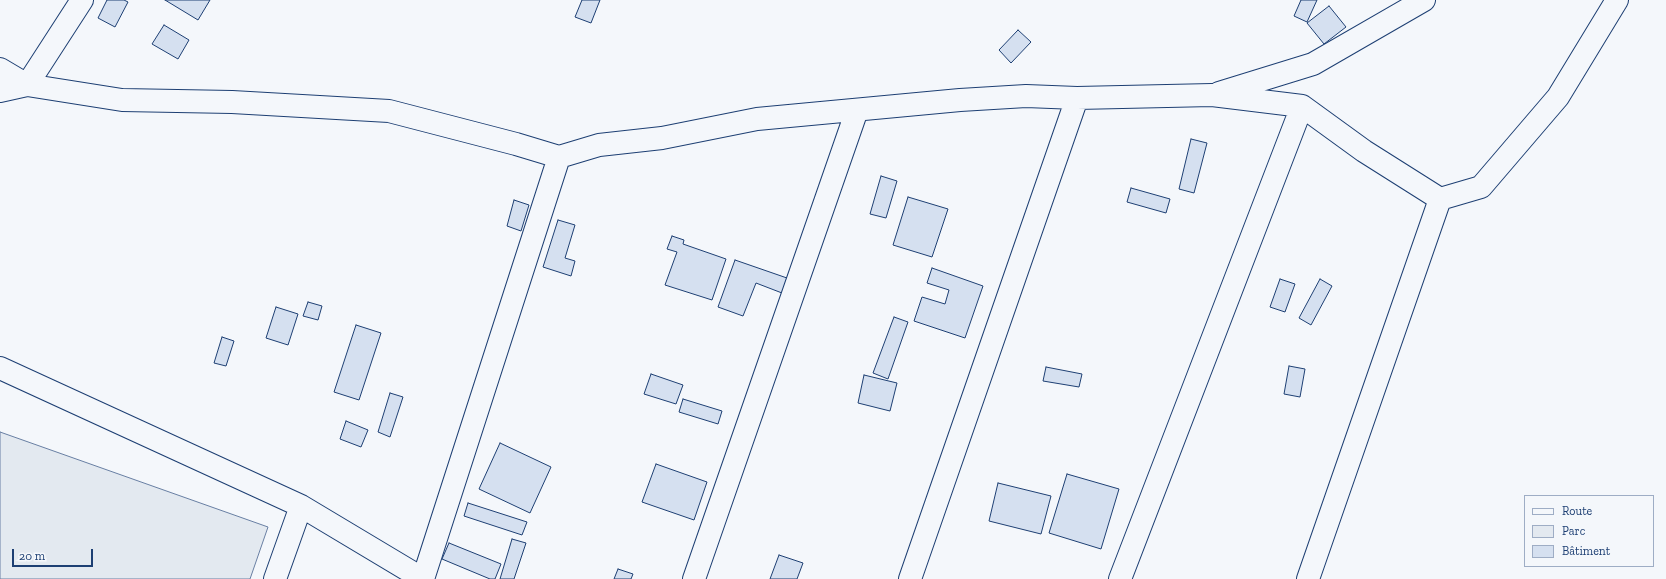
<!DOCTYPE html>
<html>
<head>
<meta charset="utf-8">
<style>
	body { margin:0 }
	#map { position:relative; width:1666px; height:579px; overflow:hidden; background:#f4f7fb; font-family:"Zilla Slab",serif }
	canvas { display:block }
	.legend { position:absolute; left:1524px; top:495px; width:130px; height:72px; box-sizing:border-box; background:#f4f7fb; border:1px solid #9eadc5; margin:0; padding:5px 7px; list-style:none; font-size:12px; color:#1d3f73 }
	.legend li { display:flex; align-items:center; gap:8px; height:20px }
	.legend b { width:20px; border:1px solid #9eadc5 }
	.scale { position:absolute; left:12px; top:549px; width:81px; height:18px; box-sizing:border-box; border:2px solid #1d3f73; border-top:0; padding-left:5px; font-size:12px; line-height:14px; white-space:nowrap; color:#1d3f73; -webkit-text-stroke:3px #f4f7fb; paint-order:stroke }
</style>
</head>
<body>
<div id="map">
<canvas width="1666" height="579"></canvas>
<ul class="legend">
<li><b style="height:5px;background:#f4f7fb"></b>Route</li>
<li><b style="height:11px;background:#e3e9f0"></b>Parc</li>
<li><b style="height:11px;background:#d5e0f0"></b>Bâtiment</li>
</ul>
<div class="scale">20 m</div>
</div>
<script>
const ctx = document.querySelector('canvas').getContext('2d');
ctx.lineJoin = 'round';
function paint(path, color) {
  ctx.fillStyle = color;
  ctx.fill(path, 'evenodd');
}
function shape(rows) {
  const path = new Path2D();
  for (const r of rows) {
    path.moveTo(r[0], r[1]);
    for (let i = 2; i < r.length; i += 2) path.lineTo(r[i], r[i + 1]);
  }
  return path;
}
function stroke(path, color, width, dash) {
  ctx.strokeStyle = color;
  ctx.lineWidth = width;
  ctx.lineCap = dash ? 'butt' : 'round';
  ctx.setLineDash(dash || []);
  ctx.stroke(path);
}
const green = shape([
	[0,432,268,527,250,579,0,579,0,432]
]);
const building = shape([
	[107,0,124,0,128,2,115,27,98,18,107,0],
	[165,0,210,0,198,20,165,0],
	[582,0,600,0,591,23,575,17,582,0],
	[1301,0,1317,0,1307,22,1294,16,1301,0],
	[1329,6,1346,27,1324,44,1307,23,1329,6],
	[164,25,189,40,178,59,152,44,164,25],
	[1018,30,1031,42,1011,63,999,50,1018,30],
	[1191,139,1207,143,1194,193,1179,189,1191,139],
	[881,176,897,181,886,218,870,214,881,176],
	[1131,188,1170,199,1166,213,1127,202,1131,188],
	[908,197,948,209,932,257,893,245,908,197],
	[514,200,529,205,521,231,507,226,514,200],
	[558,220,575,225,565,258,575,261,571,276,543,267,558,220],
	[672,236,684,240,683,244,726,259,712,300,665,285,677,252,667,249,672,236],
	[735,260,787,278,782,293,756,283,743,316,718,307,735,260],
	[932,268,983,286,965,338,914,321,922,297,945,304,949,290,927,283,932,268],
	[1280,279,1295,284,1285,312,1270,307,1280,279],
	[1320,279,1332,286,1311,325,1299,318,1320,279],
	[308,302,322,306,318,320,303,316,308,302],
	[276,307,298,314,288,345,266,338,276,307],
	[894,317,908,322,888,379,873,373,894,317],
	[356,325,381,333,359,400,334,392,356,325],
	[222,337,234,341,226,366,214,363,222,337],
	[1289,366,1305,369,1300,397,1284,394,1289,366],
	[1046,367,1082,374,1079,387,1043,381,1046,367],
	[651,374,683,385,676,404,644,394,651,374],
	[864,375,897,383,890,411,858,403,864,375],
	[390,393,403,397,390,437,378,432,390,393],
	[683,399,722,411,718,424,679,412,683,399],
	[346,421,368,430,361,447,340,439,346,421],
	[500,443,551,467,530,513,479,489,500,443],
	[656,464,707,482,694,520,642,502,656,464],
	[1067,474,1119,489,1101,549,1049,533,1067,474],
	[998,483,1051,496,1041,534,989,521,998,483],
	[468,503,527,522,522,535,464,516,468,503],
	[512,539,526,543,514,579,500,579,512,539],
	[449,543,501,564,495,579,490,579,442,559,449,543],
	[779,555,803,563,797,579,770,579,779,555],
	[618,569,633,574,631,579,614,579,618,569]
]);
const minor = shape([
	[0,69,27,85,82,0],
	[0,91,27,85,122,100,232,102,389,111,516,144,559,157,599,145,662,138,757,119,960,100,1026,96,1077,98,1212,95,1302,106,1364,151,1440,199,1481,187,1558,97,1617,0],
	[1219,93,1313,64,1424,0],
	[0,368,301,506,423,579],
	[275,579,301,506],
	[423,579,559,157],
	[694,579,857,110],
	[910,579,1077,98],
	[1120,579,1302,106],
	[1308,579,1440,199]
]);
paint(green, '#e3e9f0');
stroke(green, '#687fa3', 1);
paint(building, '#d5e0f0');
stroke(building, '#1d3f73', 1);
stroke(minor, '#1d3f73', 24);
stroke(minor, '#f4f7fb', 22);
</script>
</body>
</html>
